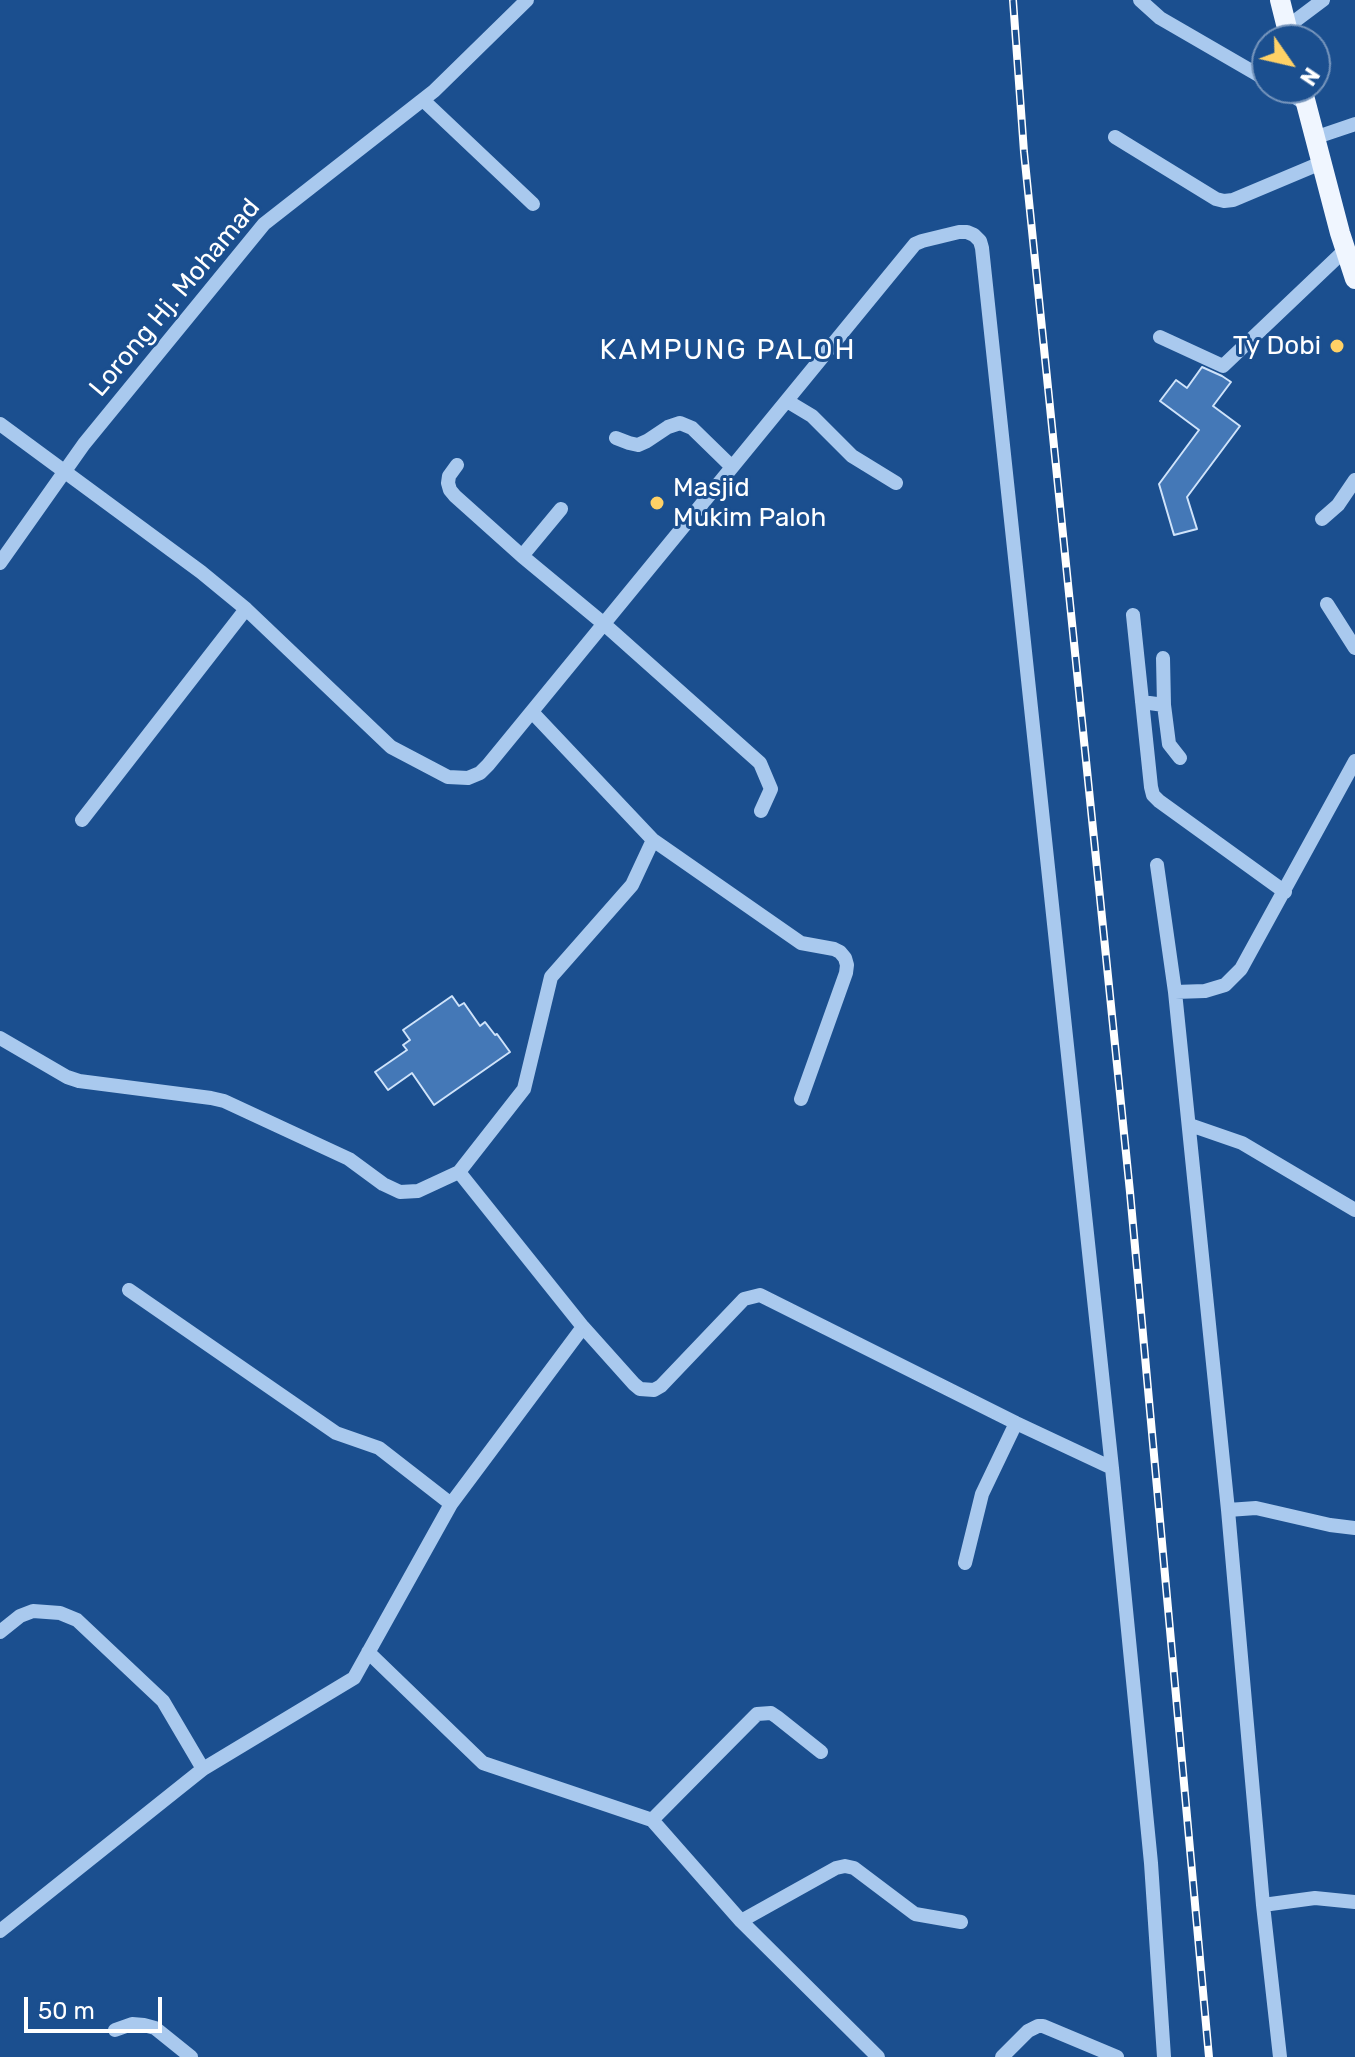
<!DOCTYPE html>
<html>
<head>
<meta charset="utf-8">
<style>
	body { margin:0 }
	#map { position:relative; width:1355px; height:2057px; overflow:hidden; background:#1b4f8f; font-family:Rubik,sans-serif }
	canvas { display:block }
	.north { position:absolute; left:1251px; top:24px; width:80px; height:80px; box-sizing:border-box; background:#1b4f8f; border:2px solid #7695bc; border-radius:50%; rotate:124deg; font-size:22px; font-weight:700; line-height:32px; text-align:center; color:#fff }
	.north::after { content:''; display:block; margin:auto; width:28px; height:36px; background:#ffd166; clip-path:polygon(50% 0,100% 100%,50% 72%,0 100%) }
	.scale { position:absolute; left:24px; top:1997px; width:138px; height:36px; box-sizing:border-box; border:4px solid #fff; border-top:0; padding-left:10px; font-size:24px; line-height:28px; white-space:nowrap; color:#fff; -webkit-text-stroke:6px #1b4f8f; paint-order:stroke }
</style>
</head>
<body>
<div id="map">
<canvas width="1355" height="2057"></canvas>
<div class="north">N</div>
<div class="scale">50 m</div>
</div>
<script>
const ctx = document.querySelector('canvas').getContext('2d');
ctx.lineJoin = 'round';
function paint(path, color) {
  ctx.fillStyle = color;
  ctx.fill(path, 'evenodd');
}
function shape(rows) {
  const path = new Path2D();
  for (const r of rows) {
    path.moveTo(r[0], r[1]);
    for (let i = 2; i < r.length; i += 2) path.lineTo(r[i], r[i + 1]);
  }
  return path;
}
function stroke(path, color, width, dash) {
  ctx.strokeStyle = color;
  ctx.lineWidth = width;
  ctx.lineCap = dash ? 'butt' : 'round';
  ctx.setLineDash(dash || []);
  ctx.stroke(path);
}
function drawText(font, color, halo, rows, align = 'center') {
  ctx.font = font + ' Rubik,sans-serif';
  ctx.lineWidth = 6;
  ctx.setLineDash([]);
  ctx.textBaseline = 'middle';
  ctx.strokeStyle = halo;
  ctx.fillStyle = color;
  for (const [text, x, y, turn = 0] of rows) {
    ctx.save();
    ctx.translate(x, y);
    ctx.rotate((+turn || 0) * Math.PI / 180);
    ctx.textAlign = isNaN(turn) ? turn : align;
    if (halo) ctx.strokeText(text, 0, 0);
    ctx.fillText(text, 0, 0);
    ctx.restore();
  }
}
const building = shape([
	[1202,367,1222,376,1231,382,1213,406,1240,426,1187,497,1197,529,1174,535,1159,484,1199,430,1160,401,1176,380,1187,388,1202,367],
	[452,996,459,1006,464,1003,480,1026,485,1022,495,1035,497,1034,510,1052,434,1105,412,1073,388,1090,375,1072,407,1050,403,1045,410,1040,403,1030,452,996]
]);
const minor = shape([
	[1140,0,1160,18,1267,80],
	[1287,27,1323,0],
	[1281,88,1306,104],
	[423,100,533,204],
	[1115,137,1216,199,1224,201,1233,200,1321,163],
	[1314,138,1355,124],
	[1160,337,1223,366,1345,250],
	[787,401,812,416,852,456,896,483],
	[0,424,201,572,246,609,391,747,448,777,468,778,480,773,488,765,915,244,922,241,959,232,967,232,974,235,980,241,982,248,1112,1468,1151,1863,1164,2057],
	[616,438,629,443,638,445,647,441,668,427,680,423,692,428,732,467],
	[457,465,449,476,448,483,450,490,455,496,522,556,604,624,760,763,771,789,761,811],
	[1322,519,1338,505,1355,480],
	[522,556,561,509],
	[0,563,84,444,264,224,434,91,527,0],
	[1327,604,1355,648],
	[1133,615,1151,787,1153,795,1159,801,1285,892],
	[1163,658,1164,705],
	[1142,702,1164,705,1169,744,1180,758],
	[532,712,653,840,801,943,834,949,840,952,845,958,847,965,846,973,801,1099],
	[82,820,246,609],
	[1157,865,1175,992],
	[0,1038,67,1077,79,1081,211,1098,224,1101,349,1159,383,1184,400,1192,418,1191,459,1172],
	[1190,1125,1242,1143,1355,1210],
	[129,1290,336,1433,379,1448,451,1504],
	[583,1327,459,1172,524,1089,551,977,632,885,653,840],
	[1228,1510,1256,1508,1330,1525,1355,1528],
	[965,1563,982,1494,1016,1423],
	[0,1632,20,1616,33,1611,60,1613,77,1620,163,1701,203,1769],
	[368,1652,483,1763,652,1820,757,1714,771,1713,777,1717,821,1752],
	[652,1820,741,1921,878,2057],
	[1263,1905,1315,1898,1355,1902],
	[741,1921,836,1868,845,1866,854,1868,915,1914,961,1922],
	[0,1931,203,1769,354,1678,451,1504,583,1327,634,1384,640,1389,654,1390,661,1386,744,1299,760,1295,1016,1423,1112,1468],
	[115,2030,132,2024,144,2025,155,2028,191,2057],
	[1002,2057,1028,2031,1038,2026,1043,2026,1117,2057],
	[1280,2057,1263,1905,1228,1510,1175,992,1205,991,1225,985,1241,969,1355,761]
]);
const major = shape([
	[1280,0,1290,40],
	[1302,88,1340,233,1355,279]
]);
const rail = shape([
	[1013,0,1024,152,1130,1192,1209,2057]
]);
const markers = [
	[1337,346,8,"#ffd166"],
	[657,503,8,"#ffd166"]
];
const streetNames = [
	["Lorong Hj. Mohamad",175,298,-50]
];
const poiNames = [
	["Ty Dobi",1321,346],
	["Masjid",673,488,"left"],
	["Mukim Paloh",673,518,"left"]
];
const neighbourhoodNames = [
	["KAMPUNG PALOH",728,351]
];
paint(building, '#4478b7');
stroke(building, '#cfe3fa', 2);
stroke(minor, '#a9c9ee', 14);
stroke(major, '#f0f6ff', 20);
stroke(rail, '#fff', 8);
stroke(rail, '#1b4f8f', 5, [15]);
for (const [x, y, r, color] of markers) {
  const dot = new Path2D();
  dot.arc(x, y, r, 0, 2 * Math.PI);
  ctx.fillStyle = color;
  ctx.fill(dot);
  stroke(dot, '#1b4f8f', 3);
}
drawText('26px', '#fff', '#1b4f8f', streetNames);
drawText('26px', '#fff', '#1b4f8f', poiNames, 'right');
ctx.letterSpacing = '2px';
drawText('28px', '#fff', '#1b4f8f', neighbourhoodNames);
ctx.letterSpacing = '0px';
</script>
</body>
</html>
